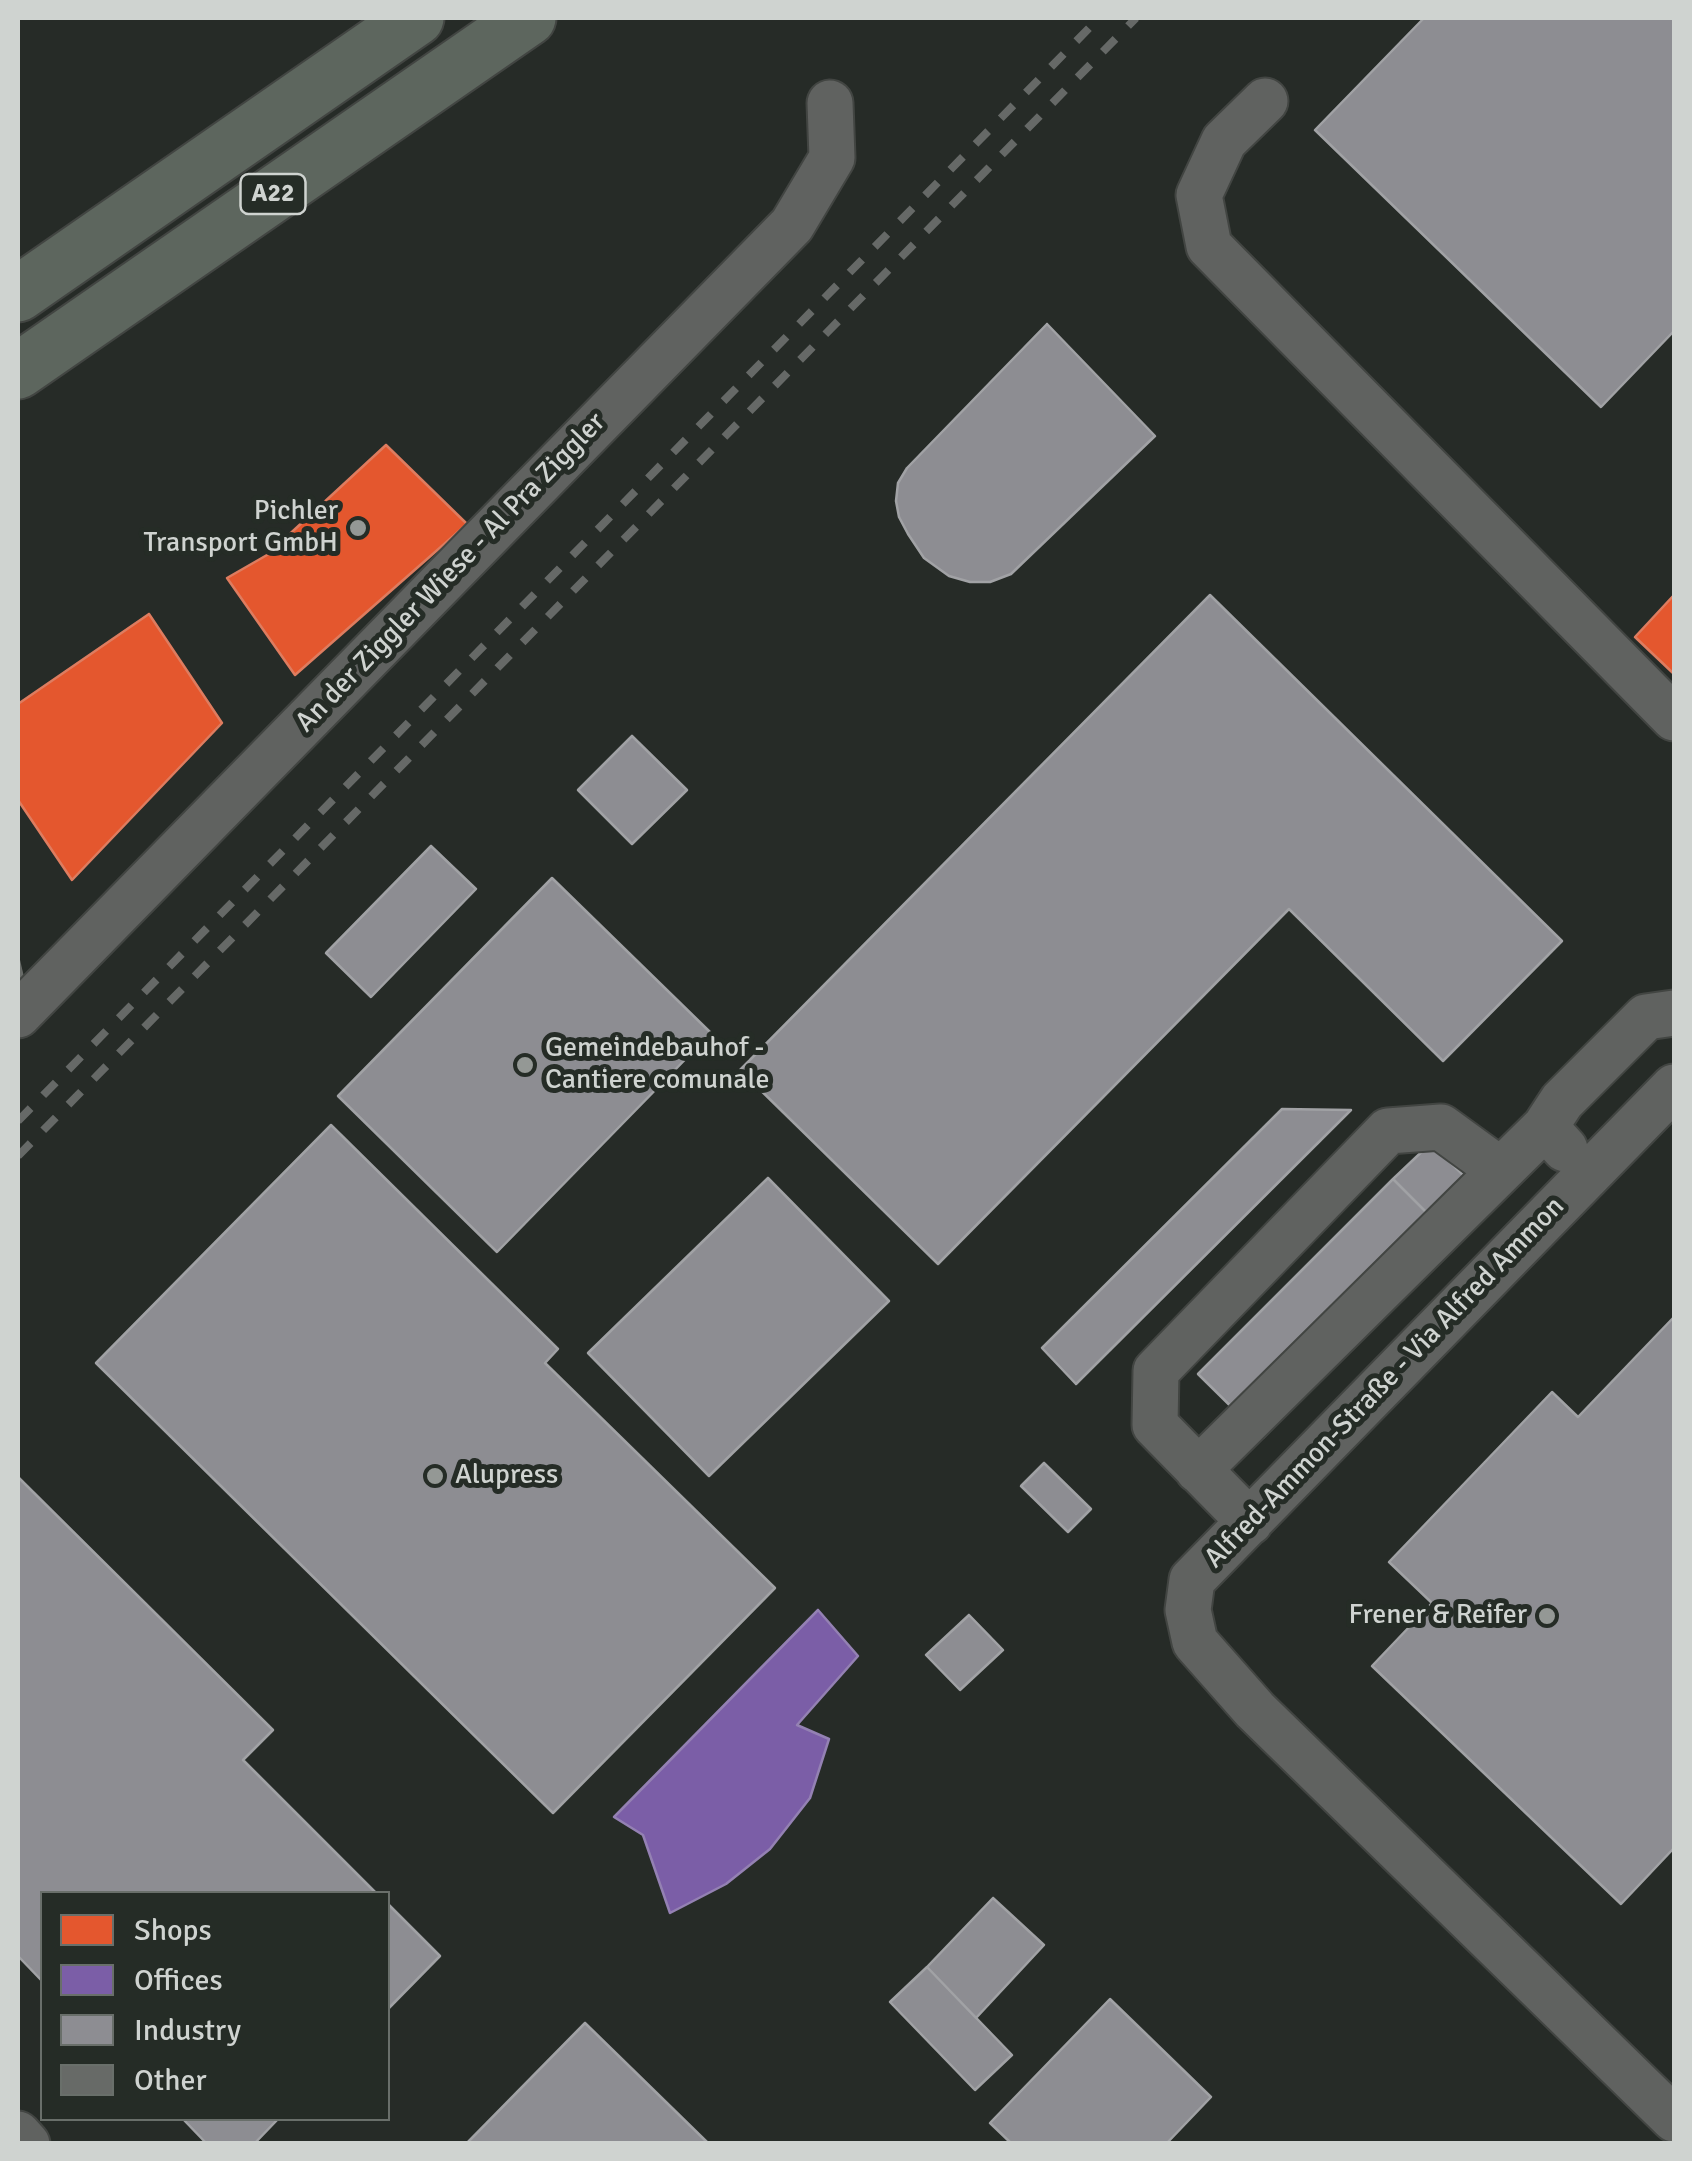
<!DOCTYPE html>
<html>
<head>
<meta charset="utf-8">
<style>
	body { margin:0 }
	#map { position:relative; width:1692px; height:2161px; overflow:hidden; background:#262b27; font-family:Signika,sans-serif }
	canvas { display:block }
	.frame { position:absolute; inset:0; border:20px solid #cfd3d0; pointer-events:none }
	.legend { position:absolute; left:40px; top:1891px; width:350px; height:230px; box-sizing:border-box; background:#252c26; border:2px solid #696f6a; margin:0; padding:12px 18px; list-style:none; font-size:30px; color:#cfd3d0 }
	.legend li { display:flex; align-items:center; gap:20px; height:50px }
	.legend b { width:50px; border:2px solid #696f6a }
</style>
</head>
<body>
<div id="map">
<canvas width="1692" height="2161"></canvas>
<div class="frame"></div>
<ul class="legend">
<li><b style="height:28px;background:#e4572e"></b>Shops</li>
<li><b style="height:28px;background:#7b5ea7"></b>Offices</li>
<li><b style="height:28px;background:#8d8d92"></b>Industry</li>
<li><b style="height:28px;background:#676a67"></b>Other</li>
</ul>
</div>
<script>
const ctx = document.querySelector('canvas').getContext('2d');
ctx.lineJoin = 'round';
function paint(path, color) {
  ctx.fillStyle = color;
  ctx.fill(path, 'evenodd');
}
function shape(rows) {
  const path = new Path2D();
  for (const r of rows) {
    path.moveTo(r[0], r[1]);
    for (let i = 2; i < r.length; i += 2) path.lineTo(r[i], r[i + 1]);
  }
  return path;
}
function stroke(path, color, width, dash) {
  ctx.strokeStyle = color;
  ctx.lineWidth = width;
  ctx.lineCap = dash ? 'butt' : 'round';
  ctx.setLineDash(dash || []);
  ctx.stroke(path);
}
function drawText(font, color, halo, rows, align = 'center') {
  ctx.font = font + ' Signika,sans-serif';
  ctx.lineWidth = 10;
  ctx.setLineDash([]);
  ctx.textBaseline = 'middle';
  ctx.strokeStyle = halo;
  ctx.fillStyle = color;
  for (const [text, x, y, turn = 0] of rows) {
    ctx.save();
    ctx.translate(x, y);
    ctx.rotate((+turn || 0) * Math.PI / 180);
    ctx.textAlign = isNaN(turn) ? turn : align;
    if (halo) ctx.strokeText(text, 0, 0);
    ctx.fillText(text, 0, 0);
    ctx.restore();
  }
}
const shops = shape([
	[386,445,467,524,295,675,227,578,267,555,386,445],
	[1674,595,1674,674,1635,637,1674,595],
	[149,614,222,723,72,880,18,800,18,704,149,614]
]);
const offices = shape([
	[818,1610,858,1656,797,1725,829,1739,810,1798,770,1849,726,1884,670,1913,643,1835,614,1817,818,1610]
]);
const industry = shape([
	[1424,18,1674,18,1674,331,1601,407,1315,130,1424,18],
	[1047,324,1155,436,1011,574,990,582,970,582,949,576,924,558,908,534,899,517,896,501,898,483,907,468,1047,324],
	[1210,595,1562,941,1443,1061,1289,909,938,1264,740,1070,1210,595],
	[632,736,687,790,632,844,578,790,632,736],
	[431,846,476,889,371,997,326,953,431,846],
	[552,878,711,1033,497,1252,338,1096,552,878],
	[1282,1109,1351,1110,1076,1384,1042,1348,1282,1109],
	[331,1125,558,1349,545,1363,775,1588,553,1813,96,1363,331,1125],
	[1431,1143,1466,1178,1430,1216,1393,1179,1431,1143],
	[768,1178,889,1301,709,1476,588,1353,768,1178],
	[1393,1179,1454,1240,1263,1438,1198,1374,1393,1179],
	[1674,1317,1674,1848,1621,1904,1372,1666,1432,1603,1389,1562,1552,1392,1578,1417,1674,1317],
	[1044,1463,1091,1509,1068,1532,1021,1486,1044,1463],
	[18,1477,273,1730,243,1760,377,1894,42,1894,42,1981,18,1956,18,1477],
	[969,1615,1003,1650,960,1690,926,1655,969,1615],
	[993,1898,1044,1945,976,2018,927,1967,993,1898],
	[388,1904,440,1956,388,2009,388,1904],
	[927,1967,1012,2055,975,2090,890,2002,927,1967],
	[1110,1999,1211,2097,1166,2144,1012,2144,990,2123,1110,1999],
	[585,2023,709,2144,466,2144,585,2023],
	[182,2118,279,2118,254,2144,207,2144,182,2118]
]);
const building = shape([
	[18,951,24,977,18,979]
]);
const minor = shape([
	[1265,101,1224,141,1199,195,1209,246,1674,718],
	[18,1015,792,225,832,158,830,103],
	[1674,1087,1192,1580,1188,1610,1195,1642,1255,1710,1674,2119],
	[1565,1149,1545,1127,1562,1101,1646,1017,1674,1013],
	[1198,1470,1545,1127],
	[1250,1522,1155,1425,1156,1371,1388,1131,1441,1127,1500,1170],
	[18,2134,27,2144]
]);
const highway = shape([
	[18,294,416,18],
	[18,371,528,18]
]);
const rail = shape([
	[18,1121,1099,18],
	[18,1156,1136,18]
]);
const markers = [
	[358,528,10,"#949895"],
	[525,1065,10,"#949895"],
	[435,1476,10,"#949895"],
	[1547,1616,10,"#949895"]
];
const shields = [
	[273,194,65]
];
const shieldNames = [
	["A22",273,194]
];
const poiNames = [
	["Pichler",338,512],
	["Transport GmbH",338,544],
	["Gemeindebauhof -",545,1049,"left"],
	["Cantiere comunale",545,1081,"left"],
	["Alupress",455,1476,"left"],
	["Frener & Reifer",1527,1616]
];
const streetNames = [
	["An der Ziggler Wiese - Al Pra Ziggler",451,573,-46],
	["Alfred-Ammon-Straße - Via Alfred Ammon",1385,1383,-46]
];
paint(shops, '#e4572e');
stroke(shops, '#de7c5f', 2.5);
paint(offices, '#7b5ea7');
stroke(offices, '#9481b3', 2.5);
paint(industry, '#8d8d92');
stroke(industry, '#a1a2a5', 2.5);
paint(building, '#676a67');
stroke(minor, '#424542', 49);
stroke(highway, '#424542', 59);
stroke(minor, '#606260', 45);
stroke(highway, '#5d665e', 55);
stroke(rail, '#666967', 8, [18, 18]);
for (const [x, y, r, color] of markers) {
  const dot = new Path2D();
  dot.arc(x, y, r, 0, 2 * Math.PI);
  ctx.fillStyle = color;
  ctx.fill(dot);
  stroke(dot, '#252c26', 4);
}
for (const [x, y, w] of shields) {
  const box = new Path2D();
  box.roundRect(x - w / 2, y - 20, w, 40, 8);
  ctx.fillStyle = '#252c26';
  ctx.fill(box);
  stroke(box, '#cfd3d0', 2.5);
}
drawText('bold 25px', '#cfd3d0', null, shieldNames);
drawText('28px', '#cfd3d0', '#252c26', poiNames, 'right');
drawText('28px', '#cfd3d0', '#252c26', streetNames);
</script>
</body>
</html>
